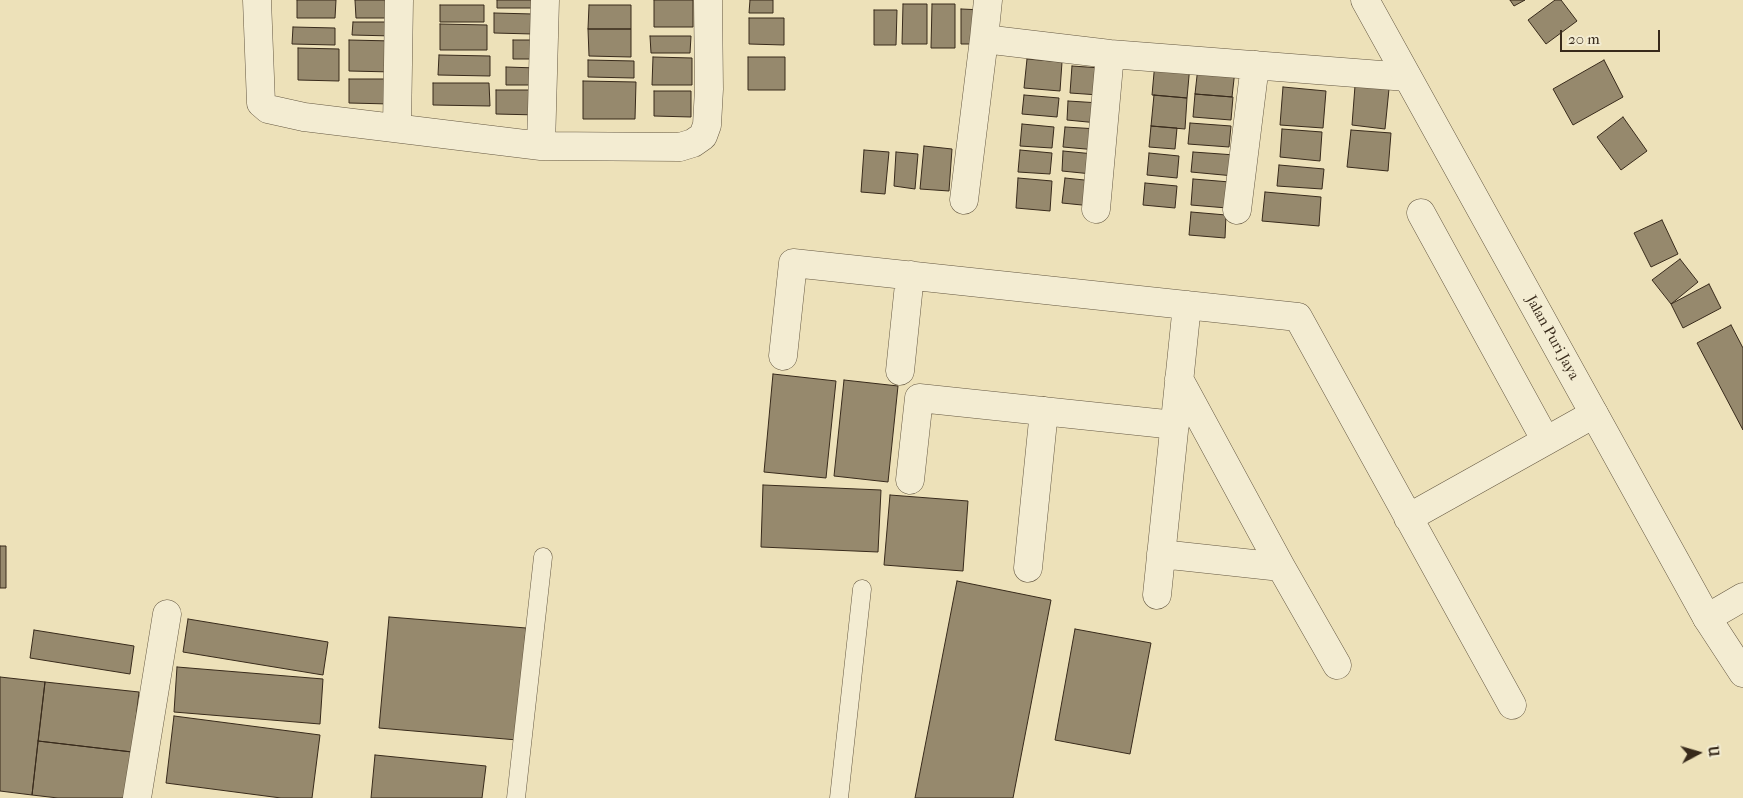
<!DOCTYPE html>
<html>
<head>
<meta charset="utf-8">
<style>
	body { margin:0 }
	#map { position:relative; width:1743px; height:798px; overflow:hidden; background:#ede1b9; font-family:"IM FELL French Canon",serif }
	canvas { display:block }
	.north { position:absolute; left:1673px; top:728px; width:50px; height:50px; -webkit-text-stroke:4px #f3ecd2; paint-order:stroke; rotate:84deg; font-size:14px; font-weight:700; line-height:20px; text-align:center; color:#382a1b }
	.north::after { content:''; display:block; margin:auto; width:18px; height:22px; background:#382a1b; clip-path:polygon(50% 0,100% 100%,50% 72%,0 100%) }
	.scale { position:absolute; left:1560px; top:30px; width:100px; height:22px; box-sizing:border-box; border:2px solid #382a1b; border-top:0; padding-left:6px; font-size:15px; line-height:18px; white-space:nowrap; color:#382a1b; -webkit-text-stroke:4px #f3ecd2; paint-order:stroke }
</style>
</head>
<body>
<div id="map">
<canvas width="1743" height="798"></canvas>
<div class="north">U</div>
<div class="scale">20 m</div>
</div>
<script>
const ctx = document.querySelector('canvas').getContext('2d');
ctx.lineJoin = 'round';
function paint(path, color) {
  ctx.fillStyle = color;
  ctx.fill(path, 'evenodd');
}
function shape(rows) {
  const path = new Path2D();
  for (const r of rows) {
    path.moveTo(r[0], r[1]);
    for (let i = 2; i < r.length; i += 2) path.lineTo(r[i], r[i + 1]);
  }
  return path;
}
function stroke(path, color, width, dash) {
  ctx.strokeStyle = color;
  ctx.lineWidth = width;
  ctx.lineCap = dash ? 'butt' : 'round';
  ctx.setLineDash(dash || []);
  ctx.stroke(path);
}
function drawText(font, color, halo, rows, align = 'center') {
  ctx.font = font + ' "IM FELL French Canon",serif';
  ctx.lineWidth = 4;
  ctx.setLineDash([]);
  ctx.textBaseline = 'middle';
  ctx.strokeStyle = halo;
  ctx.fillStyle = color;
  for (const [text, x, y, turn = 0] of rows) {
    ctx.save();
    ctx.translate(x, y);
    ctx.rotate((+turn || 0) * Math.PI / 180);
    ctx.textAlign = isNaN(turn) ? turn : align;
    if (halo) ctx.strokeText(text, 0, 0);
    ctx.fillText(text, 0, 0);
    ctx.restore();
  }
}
const building = shape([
	[297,0,336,0,335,18,297,18,297,0],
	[355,0,391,0,391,18,356,18,355,0],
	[497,0,535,0,535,8,497,8,497,0],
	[654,0,693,0,693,27,654,27,654,0],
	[750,0,773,0,773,13,749,13,750,0],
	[1510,0,1525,0,1514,6,1510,0],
	[1555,0,1561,0,1577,21,1546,44,1528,20,1555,0],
	[903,4,927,4,927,44,902,44,903,4],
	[932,4,955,4,955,48,931,48,932,4],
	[440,5,484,5,484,22,440,22,440,5],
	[589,5,631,5,631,29,588,29,589,5],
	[961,9,983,10,982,44,961,44,961,9],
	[874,10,897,10,896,45,874,45,874,10],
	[494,13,533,14,533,34,494,33,494,13],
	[749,18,784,18,784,45,749,44,749,18],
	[353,22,393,22,393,36,352,35,353,22],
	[440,24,487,25,487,50,440,50,440,24],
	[293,27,335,28,335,45,292,44,293,27],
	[588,29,631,29,631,57,589,56,588,29],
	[650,36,691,36,690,53,651,53,650,36],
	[349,40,393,41,393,72,349,71,349,40],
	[513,40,542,40,542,59,513,59,513,40],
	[298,48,339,49,339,81,298,80,298,48],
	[439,55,490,56,490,76,438,75,439,55],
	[653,57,692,58,692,85,652,85,653,57],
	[748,57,785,57,785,90,748,90,748,57],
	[1027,59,1062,62,1060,91,1024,88,1027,59],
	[588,60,634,61,634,78,588,77,588,60],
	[1604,60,1623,97,1573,125,1553,89,1604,60],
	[1155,62,1190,65,1187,98,1152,95,1155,62],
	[1072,66,1101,68,1099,95,1070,93,1072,66],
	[506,67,537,68,537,85,506,85,506,67],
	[1198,67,1235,70,1232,97,1195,94,1198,67],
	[349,79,390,79,390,104,349,103,349,79],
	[583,81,636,82,635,119,583,119,583,81],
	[433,83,489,83,490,106,433,105,433,83],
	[1355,86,1389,89,1385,129,1352,125,1355,86],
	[1283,87,1326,91,1323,128,1280,125,1283,87],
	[496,90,539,90,538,115,496,114,496,90],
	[654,91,691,91,691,117,654,116,654,91],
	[1195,94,1233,97,1231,120,1193,117,1195,94],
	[1024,95,1059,98,1057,117,1022,114,1024,95],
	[1154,95,1187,98,1185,129,1151,126,1154,95],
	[1068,101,1100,103,1098,123,1067,120,1068,101],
	[1623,117,1647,151,1621,170,1597,137,1623,117],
	[1190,123,1231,126,1229,147,1188,144,1190,123],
	[1022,124,1054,127,1052,148,1020,146,1022,124],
	[1151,126,1177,128,1175,149,1149,147,1151,126],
	[1065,127,1098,129,1097,150,1063,147,1065,127],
	[1282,129,1322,132,1320,161,1280,157,1282,129],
	[1351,130,1391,133,1388,171,1347,167,1351,130],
	[924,146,952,149,949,191,920,189,924,146],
	[864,150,889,152,885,194,861,192,864,150],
	[1020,150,1052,153,1050,174,1018,172,1020,150],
	[1063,151,1094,154,1092,174,1062,171,1063,151],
	[896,152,918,154,915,189,894,186,896,152],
	[1193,152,1235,155,1234,176,1191,172,1193,152],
	[1149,153,1179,156,1177,178,1147,175,1149,153],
	[1279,165,1324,169,1322,189,1277,186,1279,165],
	[1018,178,1052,181,1050,211,1016,208,1018,178],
	[1065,178,1094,181,1092,206,1062,203,1065,178],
	[1193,179,1230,182,1227,208,1191,205,1193,179],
	[1145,183,1177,186,1175,208,1143,205,1145,183],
	[1265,192,1321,197,1319,226,1262,221,1265,192],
	[1191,212,1226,215,1225,238,1189,235,1191,212],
	[1662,220,1678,254,1651,267,1634,233,1662,220],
	[1680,259,1698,282,1671,304,1652,280,1680,259],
	[1709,284,1721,308,1683,328,1671,304,1709,284],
	[1731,325,1743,348,1743,430,1697,343,1731,325],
	[773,374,836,381,826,478,764,472,773,374],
	[844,380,898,386,888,482,834,476,844,380],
	[763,485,881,490,878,552,761,547,763,485],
	[890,495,968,501,963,571,884,565,890,495],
	[0,546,6,546,6,588,0,588,0,546],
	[957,581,1051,600,1013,798,915,798,957,581],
	[389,617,526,628,517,740,379,728,389,617],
	[188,619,328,642,323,675,183,652,188,619],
	[1075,629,1151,643,1130,754,1055,740,1075,629],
	[34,630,134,646,130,674,30,658,34,630],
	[177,667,323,679,320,724,174,712,177,667],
	[0,677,45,682,32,795,0,791,0,677],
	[45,682,139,692,132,752,38,741,45,682],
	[174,716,320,735,312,798,281,798,166,783,174,716],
	[38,741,132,752,127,798,58,798,32,795,38,741],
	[375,755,486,766,482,798,371,798,375,755]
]);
const service = shape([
	[516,798,543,557],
	[839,798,862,589]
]);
const minor = shape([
	[257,0,261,103,268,109,304,117,541,146,680,147,693,143,703,136,707,125,709,89,708,0],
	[984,39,1110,54,1407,77],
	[397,128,399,0],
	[541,146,545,0],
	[964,200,984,39,988,0],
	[1096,209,1110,54],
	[1237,210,1255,65],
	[1421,213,1546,441],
	[783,356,793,263,1298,317,1512,705],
	[900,371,910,275],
	[1179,379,1281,567,1337,665],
	[910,480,919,398,1175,425],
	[1408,518,1594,414],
	[1161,554,1281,567],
	[1028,568,1044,411],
	[1157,595,1187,305],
	[1707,618,1743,597],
	[137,798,167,614]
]);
const tertiary = shape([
	[1365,0,1707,618,1743,673]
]);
const streetNames = [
	["Jalan Puri Jaya",1552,338,61]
];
paint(building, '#96896d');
stroke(building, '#382a1b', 1);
stroke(service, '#655842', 19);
stroke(minor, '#655842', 29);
stroke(tertiary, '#655842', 29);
stroke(service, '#f3ecd2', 18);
stroke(minor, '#f3ecd2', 28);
stroke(tertiary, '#f3ecd2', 28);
drawText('15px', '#382a1b', '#f3ecd2', streetNames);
</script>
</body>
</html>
